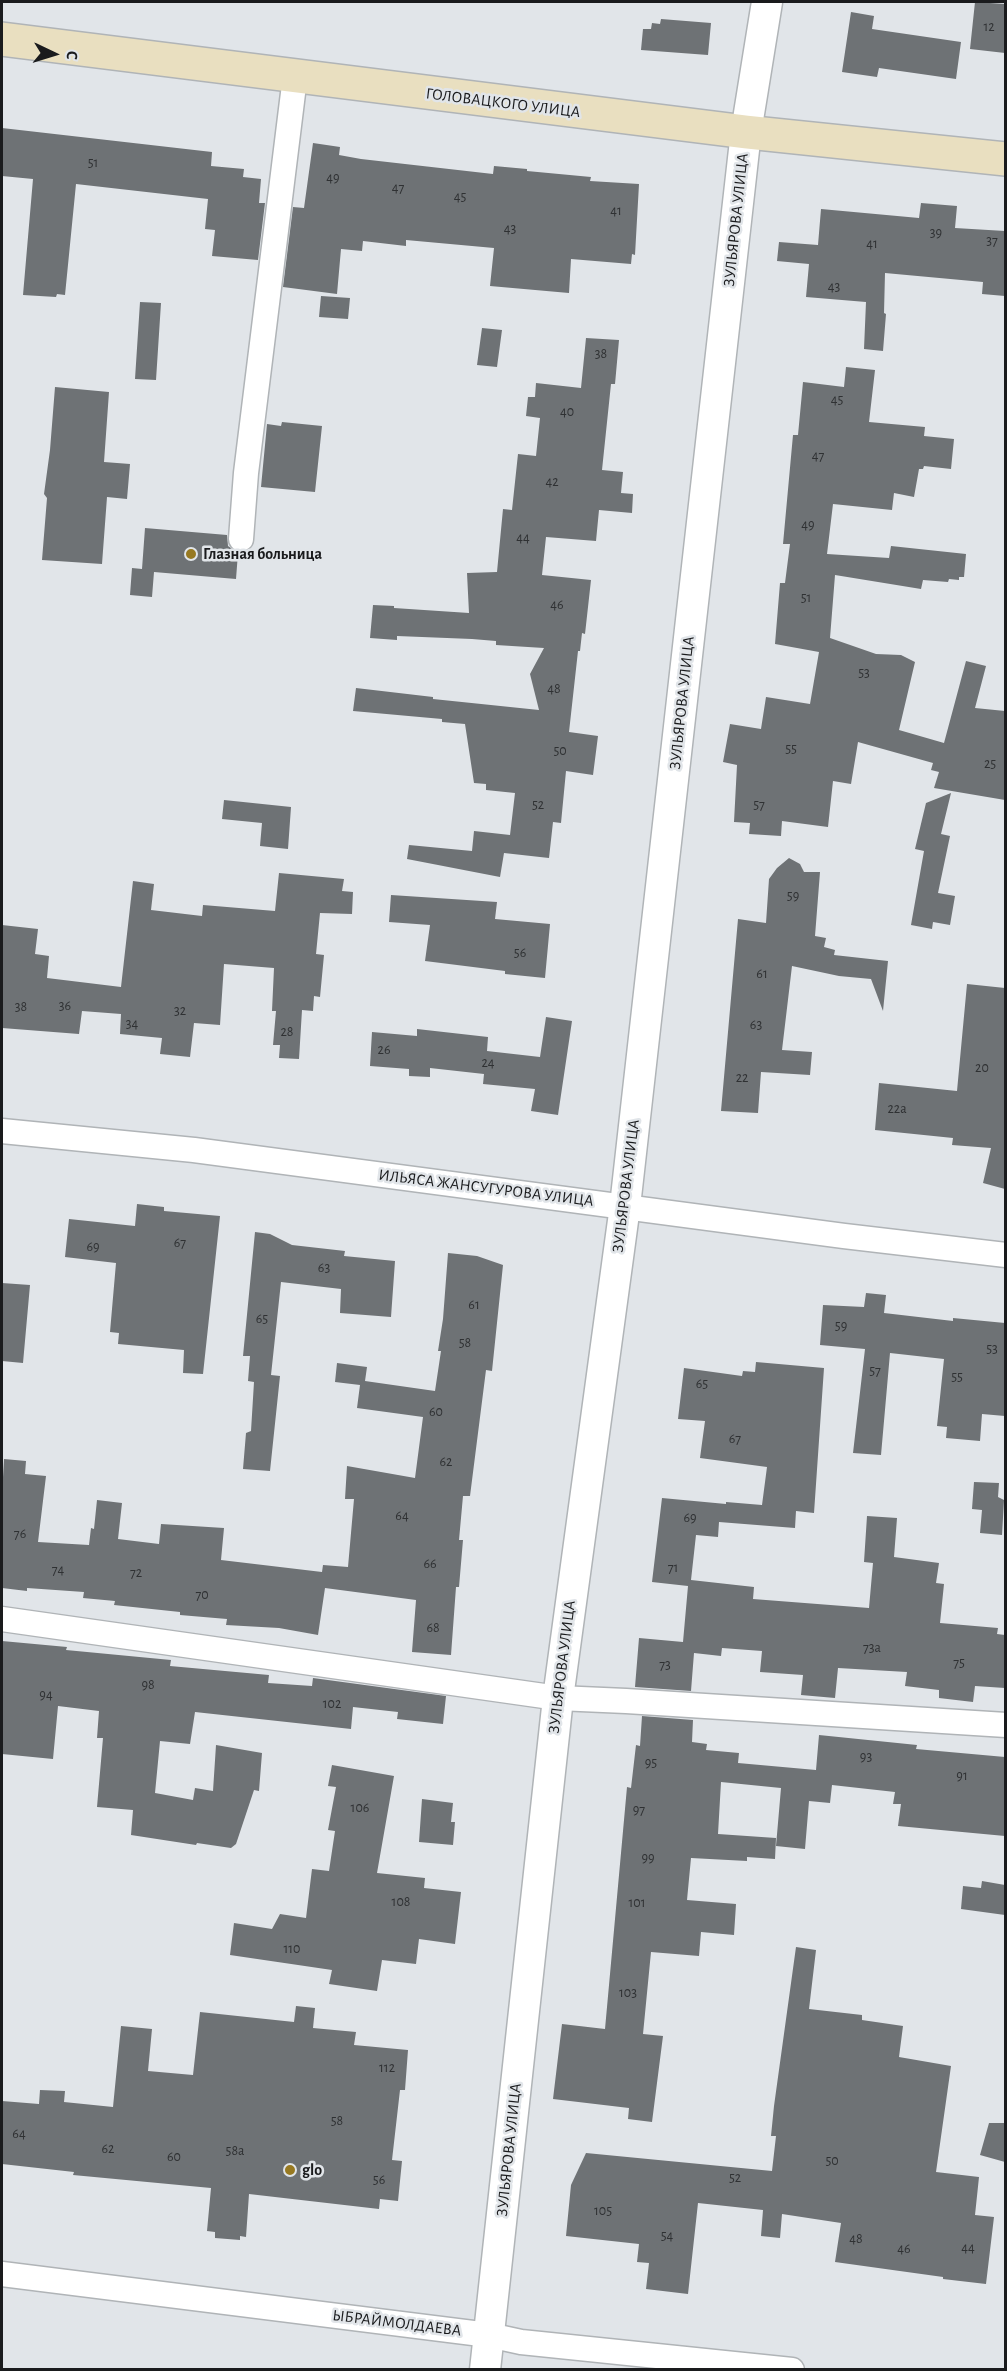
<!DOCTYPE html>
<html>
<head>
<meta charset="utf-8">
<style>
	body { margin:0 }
	#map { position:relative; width:1007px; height:2371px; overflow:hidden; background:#e1e5e9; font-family:"Alegreya Sans",sans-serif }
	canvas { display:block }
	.frame { position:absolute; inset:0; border:3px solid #1a1b1d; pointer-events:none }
	.north { position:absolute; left:24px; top:24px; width:60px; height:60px; -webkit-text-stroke:4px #e1e5e9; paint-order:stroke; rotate:94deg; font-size:16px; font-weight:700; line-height:24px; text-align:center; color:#1a1b1d }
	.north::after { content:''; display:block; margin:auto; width:21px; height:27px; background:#1a1b1d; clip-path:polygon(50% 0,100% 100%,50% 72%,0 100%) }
</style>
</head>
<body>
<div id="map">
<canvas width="1007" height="2371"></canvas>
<div class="frame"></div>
<div class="north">С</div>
</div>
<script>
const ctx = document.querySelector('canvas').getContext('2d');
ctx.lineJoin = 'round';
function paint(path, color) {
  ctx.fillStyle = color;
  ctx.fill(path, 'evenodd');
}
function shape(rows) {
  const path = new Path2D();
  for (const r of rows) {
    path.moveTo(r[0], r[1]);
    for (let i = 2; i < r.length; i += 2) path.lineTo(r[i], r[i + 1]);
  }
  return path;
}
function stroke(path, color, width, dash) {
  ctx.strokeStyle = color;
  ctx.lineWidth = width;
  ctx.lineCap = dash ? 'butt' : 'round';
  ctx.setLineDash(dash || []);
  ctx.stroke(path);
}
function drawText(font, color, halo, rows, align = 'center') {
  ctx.font = font + ' "Alegreya Sans",sans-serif';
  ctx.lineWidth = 5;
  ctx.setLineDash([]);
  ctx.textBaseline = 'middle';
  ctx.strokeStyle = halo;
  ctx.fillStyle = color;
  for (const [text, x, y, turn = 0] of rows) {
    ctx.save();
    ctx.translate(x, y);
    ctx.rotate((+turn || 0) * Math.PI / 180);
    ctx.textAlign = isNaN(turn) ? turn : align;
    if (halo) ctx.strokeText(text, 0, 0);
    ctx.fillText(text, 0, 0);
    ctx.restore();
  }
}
const building = shape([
	[975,2,1005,4,1005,53,970,49],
	[851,12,874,16,872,29,961,42,956,79,879,68,877,77,842,72],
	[661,19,711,23,708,55,641,50,643,29,651,29,652,23,660,24],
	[2,128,212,152,211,166,244,169,243,177,261,179,259,203,265,203,258,260,212,256,215,230,205,229,208,199,76,184,65,295,57,294,56,297,23,295,33,179,2,176],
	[313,143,340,147,339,155,361,159,493,174,494,166,527,169,527,171,591,177,590,181,639,184,635,255,632,254,631,264,571,259,569,293,490,286,494,248,406,240,406,246,363,241,362,251,341,249,337,294,283,287,293,207,304,208],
	[921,203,957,206,955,228,1005,231,1005,296,982,294,983,282,885,273,884,313,886,314,883,351,864,349,866,302,806,297,809,264,777,261,779,242,818,245,821,209,919,218],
	[321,296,350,298,348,319,319,317],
	[140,302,161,303,156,380,135,379],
	[482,328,502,330,497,367,477,365],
	[586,338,619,340,615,384,611,384,602,470,623,472,621,493,633,494,632,513,599,510,596,541,546,537,542,575,591,580,585,634,582,633,580,651,578,651,569,732,598,736,593,775,566,771,561,823,553,822,549,858,504,853,500,877,407,859,409,845,472,851,474,831,510,835,515,793,486,790,486,784,474,783,465,724,442,722,442,719,353,711,356,688,433,697,433,699,539,710,530,674,544,648,496,645,496,641,472,639,397,636,397,640,370,638,373,605,394,606,394,608,469,613,467,573,497,572,503,509,512,510,518,454,536,456,540,418,526,416,528,397,535,397,536,383,581,388],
	[846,367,875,370,869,422,925,427,924,436,954,439,951,469,924,466,923,469,919,469,914,497,894,493,892,510,833,504,827,554,889,558,891,546,966,554,964,577,959,577,959,580,949,579,948,582,923,580,921,589,835,575,830,638,876,654,901,655,915,662,899,730,944,743,966,661,986,666,975,708,1005,711,1005,800,934,788,939,772,931,770,933,763,858,742,851,784,833,781,828,827,782,821,781,836,749,834,750,823,734,822,737,765,723,762,730,724,761,729,766,697,810,704,819,652,775,644,780,583,785,583,790,544,783,544,793,435,798,435,803,382,844,387],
	[55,387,109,392,104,462,130,464,127,499,107,497,102,564,42,560,47,498,44,494,50,450],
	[282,422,322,426,315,492,261,487,267,424,281,426],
	[145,528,227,535,228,546,238,553,236,579,154,572,152,597,130,595,132,568,142,569],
	[951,793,941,834,950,836,938,893,955,896,950,925,933,922,932,929,911,925,924,851,915,849,926,803],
	[224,800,291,807,288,849,260,846,262,823,222,819],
	[789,858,800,864,804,872,820,872,815,936,826,938,824,947,835,950,834,955,888,961,883,1011,871,979,839,976,792,966,782,1050,812,1052,810,1075,761,1072,758,1113,721,1111,738,919,766,923,769,879,777,868],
	[279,873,344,879,342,891,353,892,352,914,320,913,316,954,324,955,320,997,314,996,313,1011,302,1010,299,1059,279,1058,280,1045,273,1045,276,1011,272,1011,274,968,224,964,220,1025,194,1023,190,1057,160,1054,162,1038,120,1034,121,1014,82,1011,79,1034,2,1028,2,925,38,929,35,954,49,956,47,978,121,987,133,881,154,884,151,910,202,916,203,905,275,911],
	[391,895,497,902,495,919,550,924,545,978,505,974,505,971,425,961,430,925,389,922],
	[967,984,1005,988,1005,1189,983,1183,991,1148,952,1145,953,1138,875,1130,879,1083,957,1091],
	[546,1017,572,1021,558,1115,531,1111,535,1089,483,1084,484,1074,430,1068,430,1077,409,1076,409,1069,370,1066,372,1032,417,1036,417,1029,488,1037,487,1051,540,1057],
	[137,1204,164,1207,164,1211,220,1216,203,1374,183,1373,184,1350,118,1344,119,1333,110,1332,116,1263,65,1257,69,1219,135,1226],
	[255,1232,270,1234,292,1245,345,1251,344,1256,395,1261,391,1317,340,1313,341,1289,281,1282,271,1375,280,1376,270,1471,243,1469,246,1433,251,1431,254,1382,248,1381,250,1356,243,1356],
	[448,1253,477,1256,503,1265,492,1371,486,1370,470,1496,463,1496,459,1540,463,1540,459,1587,456,1587,451,1655,412,1652,416,1600,325,1588,318,1635,279,1628,226,1625,227,1619,180,1615,180,1612,114,1605,115,1601,83,1598,84,1592,27,1588,27,1591,2,1588,2,1495,4,1459,26,1461,25,1474,46,1476,38,1542,89,1545,91,1528,94,1529,97,1500,122,1503,118,1539,159,1544,161,1524,224,1528,221,1560,322,1572,323,1565,348,1567,354,1499,345,1499,347,1466,415,1478,423,1417,357,1408,360,1385,335,1382,337,1363,367,1367,365,1381,435,1391,441,1351,438,1351,443,1319],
	[2,1283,30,1285,23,1363,2,1361],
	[866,1293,886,1295,884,1313,953,1321,953,1318,1005,1323,1005,1416,982,1414,980,1441,946,1438,947,1427,937,1426,944,1359,890,1353,881,1455,853,1453,865,1349,820,1345,823,1305,864,1307],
	[756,1362,824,1368,814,1513,796,1511,795,1528,719,1522,718,1537,696,1535,691,1580,754,1587,753,1599,869,1608,873,1563,864,1562,867,1516,897,1518,894,1557,939,1563,936,1583,944,1584,940,1623,998,1628,997,1634,1005,1635,1005,1688,975,1686,973,1702,939,1698,939,1690,905,1686,907,1672,838,1668,835,1698,801,1695,803,1675,760,1672,762,1651,722,1648,721,1656,694,1653,691,1691,635,1687,639,1638,683,1642,688,1586,652,1582,662,1498,726,1504,726,1502,762,1505,767,1467,700,1458,705,1421,678,1419,684,1368,742,1376,743,1371,755,1372],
	[974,1482,999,1483,998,1497,1004,1500,1002,1535,980,1533,982,1510,972,1509],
	[2,1641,67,1647,66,1650,171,1660,170,1666,269,1675,268,1683,312,1686,313,1678,446,1696,443,1724,397,1719,398,1712,353,1707,351,1729,195,1712,190,1744,160,1741,155,1793,193,1800,195,1788,213,1791,216,1745,262,1753,259,1791,254,1790,236,1844,231,1848,197,1843,196,1845,131,1835,133,1810,97,1807,103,1738,97,1738,99,1711,58,1706,53,1759,2,1754],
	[642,1716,693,1720,692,1742,707,1744,706,1750,739,1753,738,1763,816,1770,819,1735,917,1745,916,1749,1005,1757,1005,1836,898,1826,901,1804,893,1804,895,1792,832,1785,830,1803,809,1801,805,1849,776,1846,781,1788,721,1782,718,1834,776,1838,775,1859,747,1857,747,1861,691,1858,687,1900,736,1904,734,1935,701,1932,699,1956,651,1952,643,2034,663,2036,652,2122,628,2119,629,2108,553,2099,562,2024,605,2029,627,1787,631,1788,636,1745,640,1746],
	[332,1765,394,1776,377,1873,425,1878,424,1888,461,1892,455,1944,419,1939,416,1964,382,1960,377,1991,329,1984,332,1970,230,1955,234,1923,272,1929,280,1914,306,1918,312,1869,329,1871,335,1831,328,1830,336,1787,328,1786],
	[422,1799,453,1803,451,1822,455,1822,453,1845,419,1842],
	[982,1881,1005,1885,1005,1915,961,1909,963,1886,981,1888],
	[796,1947,816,1950,809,2009,862,2015,862,2020,903,2026,899,2057,951,2066,936,2172,979,2177,975,2215,994,2217,986,2284,943,2279,943,2277,835,2262,841,2223,782,2214,780,2238,761,2236,763,2210,698,2203,688,2294,646,2289,649,2263,637,2262,639,2244,566,2236,571,2185,586,2153,772,2171,776,2136,771,2136,774,2106],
	[296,2006,315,2008,313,2028,356,2032,354,2045,408,2050,405,2090,400,2090,392,2160,402,2161,398,2201,380,2199,379,2209,249,2194,246,2237,240,2236,240,2240,215,2238,215,2232,207,2231,211,2188,73,2175,74,2172,2,2164,2,2101,39,2104,40,2090,65,2091,64,2102,113,2107,121,2026,152,2029,148,2071,193,2075,200,2012,294,2022],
	[989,2123,1005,2123,1005,2162,980,2155]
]);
const minor = shape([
	[241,539,246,473,295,77],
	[2,1131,194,1150,844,1236,1006,1255],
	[2,1619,558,1698,626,1701,1006,1725],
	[2,2274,489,2335,521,2342,792,2370]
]);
const tertiary = shape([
	[485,2370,558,1698,625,1206,746,132,767,2]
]);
const secondary = shape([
	[2,39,746,132,1006,159]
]);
const markers = [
	[191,554,6,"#977921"],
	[290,2170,6,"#977921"]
];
const numberNames = [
	["12",989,27],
	["51",93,163],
	["49",333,178],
	["47",398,188],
	["45",460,197],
	["41",616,211],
	["43",510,229],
	["39",936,233],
	["37",992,241],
	["41",872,244],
	["43",834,287],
	["38",601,354],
	["45",837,400],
	["40",567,412],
	["47",818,456],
	["42",552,482],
	["49",808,525],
	["44",523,538],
	["51",806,598],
	["46",557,605],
	["53",864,673],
	["48",554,689],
	["55",791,749],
	["50",560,751],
	["25",990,764],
	["52",538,805],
	["57",759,805],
	["59",793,896],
	["56",520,953],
	["61",762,974],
	["36",65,1006],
	["38",21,1007],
	["32",180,1011],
	["34",132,1024],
	["63",756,1025],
	["28",287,1032],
	["26",384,1050],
	["24",488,1063],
	["20",982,1068],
	["22",742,1078],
	["22а",897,1109],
	["67",180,1243],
	["69",93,1247],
	["63",324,1268],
	["61",474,1305],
	["65",262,1319],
	["59",841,1326],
	["58",465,1343],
	["53",992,1349],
	["57",875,1371],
	["55",957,1377],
	["65",702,1384],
	["60",436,1412],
	["67",735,1439],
	["62",446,1462],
	["64",402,1516],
	["69",690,1518],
	["76",20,1534],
	["66",430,1564],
	["71",673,1568],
	["74",58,1570],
	["72",136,1573],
	["70",202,1595],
	["68",433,1628],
	["73а",872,1648],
	["75",959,1663],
	["73",665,1665],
	["98",148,1685],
	["94",46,1695],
	["102",332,1704],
	["93",866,1757],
	["95",651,1763],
	["91",962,1776],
	["106",360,1808],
	["97",639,1810],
	["99",648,1858],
	["108",401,1902],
	["101",637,1903],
	["110",292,1949],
	["103",628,1993],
	["112",387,2068],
	["58",337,2121],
	["64",19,2134],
	["62",108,2149],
	["58а",235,2151],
	["60",174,2157],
	["50",832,2161],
	["52",735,2178],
	["56",379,2180],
	["105",603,2211],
	["54",667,2236],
	["48",856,2239],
	["44",968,2248],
	["46",904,2249]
];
const streetNames = [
	["ГОЛОВАЦКОГО УЛИЦА",503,103,7],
	["ЗУЛЬЯРОВА УЛИЦА",736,220,-84],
	["ЗУЛЬЯРОВА УЛИЦА",682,703,-84],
	["ЗУЛЬЯРОВА УЛИЦА",626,1186,-83],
	["ИЛЬЯСА ЖАНСУГУРОВА УЛИЦА",486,1188,7],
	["ЗУЛЬЯРОВА УЛИЦА",562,1667,-83],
	["ЗУЛЬЯРОВА УЛИЦА",509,2150,-84],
	["ЫБРАЙМОЛДАЕВА",397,2323,7]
];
const poiNames = [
	["Глазная больница",203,554],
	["glo",302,2170]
];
paint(building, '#6e7275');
stroke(minor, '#b0b4b7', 27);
stroke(tertiary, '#b0b4b7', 33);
stroke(secondary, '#b0b4b7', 36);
stroke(minor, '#fff', 24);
stroke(tertiary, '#fff', 30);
stroke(secondary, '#e9dfc0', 33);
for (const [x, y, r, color] of markers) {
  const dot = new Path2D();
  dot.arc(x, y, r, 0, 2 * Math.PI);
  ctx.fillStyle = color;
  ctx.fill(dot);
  stroke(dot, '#e1e5e9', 2);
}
drawText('14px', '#2f3133', null, numberNames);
drawText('16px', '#1a1b1d', '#e1e5e9', streetNames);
drawText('bold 16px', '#1a1b1d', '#e1e5e9', poiNames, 'left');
</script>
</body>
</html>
